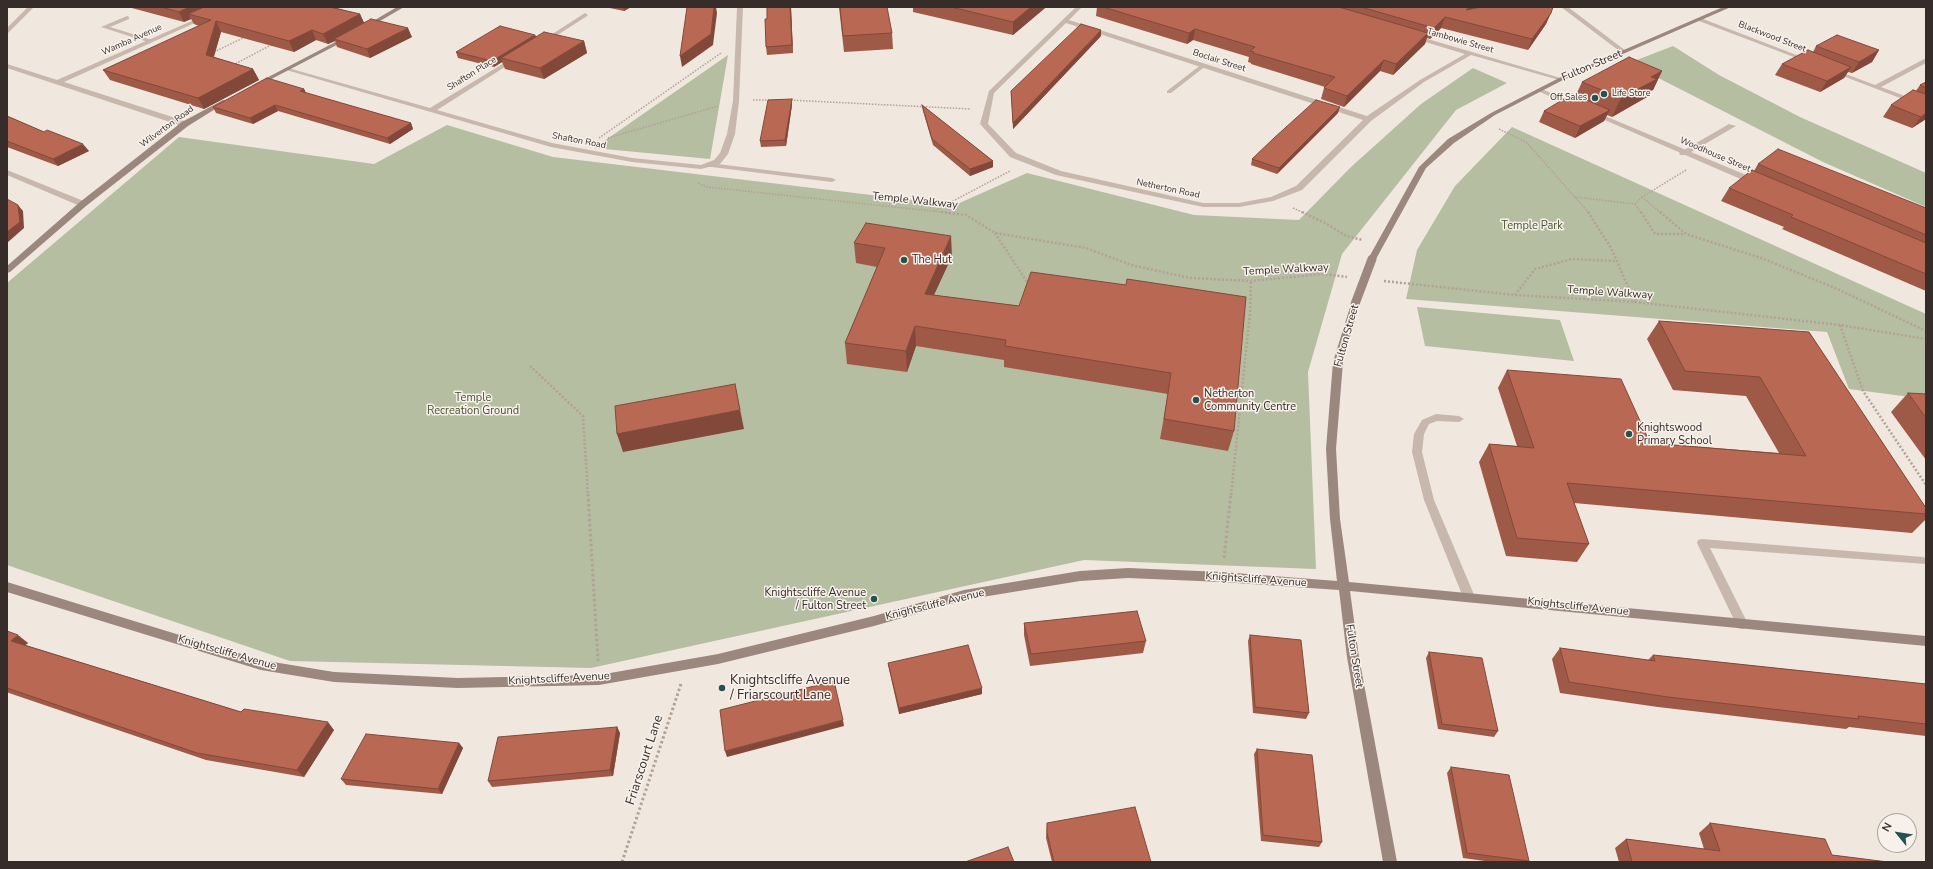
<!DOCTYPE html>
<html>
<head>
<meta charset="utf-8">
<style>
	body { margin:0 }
	#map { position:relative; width:1933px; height:869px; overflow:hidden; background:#f0e7df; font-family:"Nunito Sans",sans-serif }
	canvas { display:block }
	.frame { position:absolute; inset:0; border:8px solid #362d2a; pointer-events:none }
	.north { position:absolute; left:1877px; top:813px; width:40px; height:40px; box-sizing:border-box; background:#f8f1eb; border:1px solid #aaa39e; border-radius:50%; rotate:300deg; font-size:11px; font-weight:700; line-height:16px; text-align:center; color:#362d2a }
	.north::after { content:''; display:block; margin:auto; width:14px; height:18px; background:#245253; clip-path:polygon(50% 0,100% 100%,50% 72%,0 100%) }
</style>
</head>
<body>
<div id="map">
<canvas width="1933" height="869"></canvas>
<div class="frame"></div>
<div class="north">N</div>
</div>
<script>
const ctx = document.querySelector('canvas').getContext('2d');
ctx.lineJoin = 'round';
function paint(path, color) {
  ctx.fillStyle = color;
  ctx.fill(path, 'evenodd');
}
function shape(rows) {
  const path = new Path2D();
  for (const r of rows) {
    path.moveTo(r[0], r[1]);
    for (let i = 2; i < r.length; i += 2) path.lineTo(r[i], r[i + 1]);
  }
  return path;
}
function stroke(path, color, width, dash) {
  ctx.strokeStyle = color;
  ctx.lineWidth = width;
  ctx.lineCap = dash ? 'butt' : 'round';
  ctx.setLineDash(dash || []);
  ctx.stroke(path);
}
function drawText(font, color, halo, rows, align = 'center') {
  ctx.font = font + ' "Nunito Sans",sans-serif';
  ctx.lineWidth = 3;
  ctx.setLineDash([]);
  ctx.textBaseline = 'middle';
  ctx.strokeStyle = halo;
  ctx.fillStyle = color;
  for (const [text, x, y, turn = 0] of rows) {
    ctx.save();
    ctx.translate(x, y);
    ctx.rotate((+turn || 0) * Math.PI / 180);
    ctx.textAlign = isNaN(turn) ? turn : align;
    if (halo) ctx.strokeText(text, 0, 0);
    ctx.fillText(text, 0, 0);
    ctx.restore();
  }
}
const green = shape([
	[1673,46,1719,75,1800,117,1926,173,1926,207,1823,162,1629,63],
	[728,55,710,159,594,148],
	[1473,68,1507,83,1456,110,1342,254,1308,372,1316,569,1084,560,591,668,290,661,7,565,7,283,179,137,374,164,447,125,553,157,955,205,1027,173,1194,215,1299,220,1351,167,1421,104],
	[1512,127,1926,314,1926,399,1849,389,1827,332,1406,299,1417,250,1455,186],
	[1417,307,1560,320,1574,361,1425,346]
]);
const pathFar2 = shape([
	[332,7,344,10],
	[214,52,247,36],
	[233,65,273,44],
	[753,100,779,100],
	[788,100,971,109],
	[1499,129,1526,142,1589,213],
	[599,138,721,53],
	[608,138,718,106],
	[698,183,707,187,951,213],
	[1575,197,1635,204,1642,197],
	[1635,204,1641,213],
	[1293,208,1304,213],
	[934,211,1010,171],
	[1661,213,1642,197,1686,170]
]);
const pathFar1 = shape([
	[941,212,966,215,995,233,1086,248,1131,265,1190,278,1251,281,1323,274,1347,277],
	[1302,212,1327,224,1346,236,1363,240],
	[1588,212,1611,248,1635,302],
	[1641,212,1655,234,1685,234],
	[1660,212,1686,234,1761,258,1833,287,1926,331],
	[995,233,1029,285],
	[1384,281,1515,295,1635,302,1840,325,1926,339],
	[1515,295,1535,269,1572,259,1616,261],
	[1840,325,1863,391,1926,485],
	[530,366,583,416,588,495],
	[1231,495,1250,313,1251,281]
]);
const path = shape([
	[588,494,598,661],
	[1224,558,1231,494],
	[622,862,681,684]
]);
const lane = shape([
	[1561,7,1568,7,1626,51,1626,53,1622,53,1561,7],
	[127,16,129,17,129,19,110,27,152,40,152,42,148,42,101,27,127,16],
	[1202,64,1207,65,1171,93,1167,93,1167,91,1202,64],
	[1729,124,1736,126,1686,155,1680,155,1679,153,1729,124],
	[709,163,832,178,836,180,832,182,712,167,709,167,709,163],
	[1436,414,1459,416,1464,419,1459,422,1437,421,1429,424,1424,434,1422,452,1434,500,1475,597,1473,600,1469,602,1465,600,1463,597,1424,500,1412,452,1414,434,1422,420,1436,414],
	[1702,539,1923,557,1926,558,1926,564,1710,548,1748,624,1746,628,1742,629,1738,628,1697,543,1698,540,1702,539]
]);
const street = shape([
	[28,7,34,7,7,34,7,28,28,7],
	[737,7,743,7,739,101,735,134,728,154,720,164,701,169,632,162,551,147,283,69,288,68,430,108,514,57,516,58,516,60,437,110,552,143,632,158,701,165,714,160,720,153,727,134,733,101,737,7],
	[1076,7,1082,7,1069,20,1367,116,1420,80,1465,54,1412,38,1412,36,1414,35,1564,79,1559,80,1471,55,1424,82,1371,121,1302,190,1273,201,1239,207,1203,207,1056,175,1010,157,980,124,989,91,1076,7],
	[1066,23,1363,120,1296,186,1271,197,1239,203,1203,203,1061,171,1016,153,988,124,994,93,1066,23],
	[585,13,588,15,587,16,545,43,540,42,585,13],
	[203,16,208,17,64,82,188,122,188,126,182,126,7,68,7,64,57,80,203,16],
	[1699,19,1703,19,1812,61,1807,62,1699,21,1699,19],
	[1926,58,1926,63,1881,87,1926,104,1926,108,1830,71,1835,70,1875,85,1926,58],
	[1538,89,1542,89,1576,105,1571,106,1538,91,1538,89],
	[1593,111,1758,180,1759,182,1758,184,1752,184,1591,114,1589,113,1593,111],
	[7,170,86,202,87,204,83,206,80,206,7,175,7,170]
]);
const secondary = shape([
	[397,7,404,7,368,28,363,27,397,7],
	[1723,7,1731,7,1563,80,1495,115,1454,143,1426,168,1376,259,1372,262,1369,261,1368,259,1419,167,1448,139,1491,113,1559,78,1723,7],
	[345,37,350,38,258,86,253,85,345,37],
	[223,100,228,101,188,126,86,206,10,272,7,273,7,266,80,202,182,122,223,100],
	[1355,301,1359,304,1343,362,1336,449,1340,519,1349,582,1926,636,1926,646,1350,591,1359,657,1397,862,1383,862,1347,657,1339,590,1222,582,1128,578,1080,581,964,600,874,626,718,664,599,685,458,688,334,682,261,670,7,592,7,582,261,660,334,672,458,678,599,675,718,654,874,616,964,590,1080,571,1128,568,1222,572,1337,581,1330,519,1326,449,1333,362,1351,304,1355,301]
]);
const secondaryBridge = shape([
	[1355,304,1372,259]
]);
const wall = shape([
	[128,7,336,7,334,8,360,14,364,23,412,37,370,58,337,47,335,41,328,44,316,40,294,52,221,32,214,57,253,69,259,80,204,109,110,80,103,70,199,26,194,24,191,19,184,22],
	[605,7,631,7,624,11],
	[791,7,793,53,767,55,766,47,767,19],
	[839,7,892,33,893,49,844,52],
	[913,7,1045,7,1045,8,1013,35,913,12],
	[1097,7,1475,7,1474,8,1553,7,1546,24,1528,50,1441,28,1430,39,1427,38,1425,44,1393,75,1380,71,1344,107,1321,99,1324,88,1325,87,1251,64,1251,63,1248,62,1249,57,1193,40,1187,44,1096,16],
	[535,35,536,36,584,41,587,53,544,79,505,69,502,62,494,67,458,58,456,52],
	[1101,36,1013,129,1011,91],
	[1816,46,1879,50,1872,62,1852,73,1848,72,1844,78,1820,92,1775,75,1782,64,1813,52],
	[1662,71,1653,90,1650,91,1647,97,1612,117,1607,115,1604,121,1575,138,1539,122,1544,111,1576,95,1582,82],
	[1926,82,1926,119,1912,128,1883,117,1891,105,1916,91,1920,85],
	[304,89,306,93,411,123,413,129,390,144,278,111,253,124,216,113,213,107],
	[792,105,786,146,761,147,760,141],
	[922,105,993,161,993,167,970,176,933,145,923,111],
	[1338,113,1277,174,1251,165,1252,159],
	[7,116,89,151,58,166,7,147],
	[1758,164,1926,208,1926,291,1782,229,1784,227,1721,201,1729,188,1754,171],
	[854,243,952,256,934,295,1019,306,1126,285,1234,431,1228,451,1160,439,1168,394,1004,367,1004,360,916,346,907,372,847,364,845,343,877,267,856,263],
	[1659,321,1809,332,1926,508,1926,519,1912,533,1574,503,1589,544,1577,562,1506,556,1479,462,1489,444,1517,446,1498,388,1507,370,1650,443,1779,453,1746,396,1673,390,1647,339],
	[1908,393,1926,394,1926,460,1891,412],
	[1024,623,1146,641,1143,653,1030,666,1024,635],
	[7,631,28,643,25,645,241,712,334,730,304,777,206,760,9,693,7,692],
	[1250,635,1309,713,1306,719,1253,713,1248,641],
	[1560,648,1648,660,1653,655,1926,684,1926,736,1849,727,1846,729,1658,707,1560,693,1552,659],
	[1429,652,1498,731,1494,737,1438,729,1426,658],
	[888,663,982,694,899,714,889,669],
	[617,727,620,733,613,776,492,787,488,781],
	[459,743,463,748,442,794,346,785,341,779],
	[1257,749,1322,842,1319,847,1261,841,1254,754],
	[1451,767,1529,861,1528,862,1492,862,1463,858,1447,773],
	[1047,823,1151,862,1052,862,1046,838],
	[1710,823,1832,855,1888,862,1619,862,1615,848,1626,839,1704,849,1699,833]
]);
const shadedWall = shape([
	[189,7,207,7,188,14,191,19,184,22,179,12],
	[623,7,631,7,624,11],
	[713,7,716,7,717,13,713,45,682,67,680,56],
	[790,7,791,7,793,53,792,45],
	[1031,7,1045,7,1045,8,1013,35,1013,22],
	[1469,7,1475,7,1463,21,1466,10],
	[1551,13,1546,24,1528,50,1532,39],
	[360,14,365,25,334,39,335,41,328,44,323,34],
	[1445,17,1441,28,1430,39,1434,28],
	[216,21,221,32,211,65,206,55],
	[408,28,412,37,370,58,367,49],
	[1195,29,1193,40,1187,44,1189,33],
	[312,30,316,40,294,52,289,41],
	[1101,30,1101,36,1013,129,1013,123],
	[1428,33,1425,44,1393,75,1396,64],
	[535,35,537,41,501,58,502,62,494,67,492,61],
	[584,41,587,53,544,79,540,68],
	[1879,50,1872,62,1852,73,1859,62],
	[1384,60,1380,71,1344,107,1347,96],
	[1851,67,1844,78,1820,92,1827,81],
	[253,69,259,80,204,109,198,98],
	[1662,71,1653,90,1650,91,1647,97,1612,117,1621,98,1651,77],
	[304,89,307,95,300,91],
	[792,99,792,105,786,146,785,140],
	[275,105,278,111,253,124,250,118],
	[1340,107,1338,113,1277,174,1279,168],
	[1610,110,1604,121,1575,138,1580,126],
	[1926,113,1926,119,1912,128,1921,117],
	[411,123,413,129,390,144,387,138],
	[83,144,89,151,58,166,53,159],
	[993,161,993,167,970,176,970,169],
	[18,205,23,211,24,228,7,243,7,232],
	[951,236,952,256,925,314,925,294],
	[915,326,916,346,907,372,906,351],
	[735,384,744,429,623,452,617,434],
	[18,635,28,643,21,649,11,641],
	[982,688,982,694,899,714,899,708],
	[843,720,844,726,727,757,725,751],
	[328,722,334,730,304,777,297,770],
	[617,727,620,733,613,776,610,770],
	[459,743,463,748,442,794,438,789]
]);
const building = shape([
	[161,7,189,7,179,12,161,7],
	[204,7,330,7,360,14,323,34,312,30,289,41,216,21,206,55,253,69,198,98,103,70,211,20,188,14,204,7],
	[687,7,714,7,711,34,680,56,687,7],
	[767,7,790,7,792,45,766,47,765,19,767,19,767,7],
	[840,7,887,7,892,33,843,36,840,7],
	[951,7,1031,7,1013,22,951,7],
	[1103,7,1339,7,1428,33,1396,64,1384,60,1347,96,1324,88,1335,77,1253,53,1254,52,1250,51,1255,47,1195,29,1189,33,1103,7],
	[1361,7,1469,7,1466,10,1481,7,1553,7,1551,13,1532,39,1445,17,1434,28,1361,7],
	[371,19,408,28,367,49,334,39,371,19],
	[1081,24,1101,30,1013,123,1011,91,1081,24],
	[500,26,535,35,492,61,456,52,500,26],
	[544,32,584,41,540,68,501,58,544,32],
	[1837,35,1879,50,1859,62,1816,46,1837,35],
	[1808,50,1851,67,1827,81,1782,64,1808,50],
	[1629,57,1662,71,1651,77,1657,79,1621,98,1582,82,1629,57],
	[267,78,304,89,300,91,411,123,387,138,275,105,250,118,213,107,267,78],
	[1926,82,1926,88,1920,85,1926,82],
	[1913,90,1926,94,1926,113,1921,117,1891,105,1913,90],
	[1572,94,1610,110,1580,126,1544,111,1572,94],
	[792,99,785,140,760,141,768,100,792,99],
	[1316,100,1340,107,1279,168,1252,159,1274,138,1316,100],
	[922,105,993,161,970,169,932,139,922,105],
	[7,116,44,132,47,130,83,144,53,159,7,141,7,116],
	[1778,149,1926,208,1926,235,1758,164,1778,149],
	[1752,170,1926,243,1926,274,1791,217,1793,215,1729,188,1752,170],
	[7,199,18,205,20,222,7,232,7,199],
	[866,223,951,236,925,294,1019,306,1031,272,1126,285,1127,279,1246,297,1234,431,1164,419,1171,373,1005,346,1006,340,915,326,906,351,845,343,885,248,854,243,866,223],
	[1659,321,1809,332,1926,508,1926,514,1567,483,1589,544,1517,538,1489,444,1534,448,1507,370,1621,379,1650,443,1806,456,1760,377,1685,371,1659,321],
	[735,384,740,410,617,434,615,406,735,384],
	[1908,393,1926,394,1926,418,1908,393],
	[1137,611,1146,641,1031,654,1024,623,1137,611],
	[7,631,18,635,11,641,241,712,244,709,328,722,297,770,197,753,7,688,7,631],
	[1250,635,1301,640,1309,713,1255,707,1250,635],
	[968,645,982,688,899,708,888,663,968,645],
	[1560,648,1655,661,1653,655,1926,684,1926,724,1858,716,1859,719,1668,697,1569,682,1560,648],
	[1429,652,1482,658,1498,731,1442,724,1429,652],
	[834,681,843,720,725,751,720,710,834,681],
	[617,727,610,770,488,781,498,737,617,727],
	[366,734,459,743,438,789,341,779,366,734],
	[1257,749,1312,755,1322,842,1263,835,1257,749],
	[1451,767,1509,775,1529,861,1467,853,1451,767],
	[1135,807,1151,862,1054,862,1047,833,1047,823,1135,807],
	[1710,823,1825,839,1832,855,1888,862,1632,862,1626,839,1720,851,1710,823],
	[1008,847,1014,862,965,862,1008,847]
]);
const markers = [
	[1604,94,4,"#245253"],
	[1595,98,4,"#245253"],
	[904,260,4,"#245253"],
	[1196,400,4,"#245253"],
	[1629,434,4,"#245253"],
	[874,599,4,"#245253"],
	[722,688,4,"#245253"]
];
const farStreetnames = [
	["Blackwood Street",1772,37,21],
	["Wamba Avenue",132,40,-24],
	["Tambowie Street",1460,41,16],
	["Boclair Street",1219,61,18],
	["Shafton Place",472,74,-32],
	["Wilverton Road",167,127,-36],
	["Shafton Road",579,141,11],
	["Woodhouse Street",1715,155,23],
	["Netherton Road",1168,189,12]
];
const farPoinames = [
	["Life Store",1612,94],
	["Off Sales",1587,98,"right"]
];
const streetNames = [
	["Fulton Street",1592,66,-23],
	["Temple Walkway",915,201,6],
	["Temple Walkway",1286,270,-3],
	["Temple Walkway",1610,293,4],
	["Fulton Street",1347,336,-74],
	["Knightscliffe Avenue",1256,580,4],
	["Knightscliffe Avenue",935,605,-14],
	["Knightscliffe Avenue",1578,607,6],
	["Knightscliffe Avenue",227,653,16],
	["Fulton Street",1354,656,81],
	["Knightscliffe Avenue",559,679,-3]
];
const parkNames = [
	["Temple Park",1532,226],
	["Temple",473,398],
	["Recreation Ground",473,411]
];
const poiNames = [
	["The Hut",912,260],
	["Netherton",1204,394],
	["Community Centre",1204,407],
	["Knightswood",1637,428],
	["Primary School",1637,441],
	["Knightscliffe Avenue",866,593,"right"],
	["/ Fulton Street",866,606,"right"]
];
const nearPoinames = [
	["Knightscliffe Avenue",730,681],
	["/ Friarscourt Lane",730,696]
];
const nearStreetnames = [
	["Friarscourt Lane",645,760,-72]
];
paint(green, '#b5bea0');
stroke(pathFar2, '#b3a196', 1.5, [1.5, 1.5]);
stroke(pathFar1, '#b3a196', 2.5, [2, 2]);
stroke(path, '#b3a196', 3, [2.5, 2.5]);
paint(lane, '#c7b7ac');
paint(street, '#c7b7ac');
paint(secondary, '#9b877d');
stroke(secondaryBridge, '#9b877d', 9);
paint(wall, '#9f5947');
paint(shadedWall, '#82493a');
paint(building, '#b96853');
stroke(building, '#82493a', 1);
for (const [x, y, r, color] of markers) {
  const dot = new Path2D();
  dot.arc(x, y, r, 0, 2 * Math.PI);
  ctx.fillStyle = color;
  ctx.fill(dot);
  stroke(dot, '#f8f1eb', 1.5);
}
drawText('9px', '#362d2a', '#f8f1eb', farStreetnames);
drawText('9px', '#362d2a', '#f8f1eb', farPoinames, 'left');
drawText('11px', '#362d2a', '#f8f1eb', streetNames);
drawText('11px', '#475130', '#f8f1eb', parkNames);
drawText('11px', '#362d2a', '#f8f1eb', poiNames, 'left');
drawText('13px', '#362d2a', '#f8f1eb', nearPoinames, 'left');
drawText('13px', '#362d2a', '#f8f1eb', nearStreetnames);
</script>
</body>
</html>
